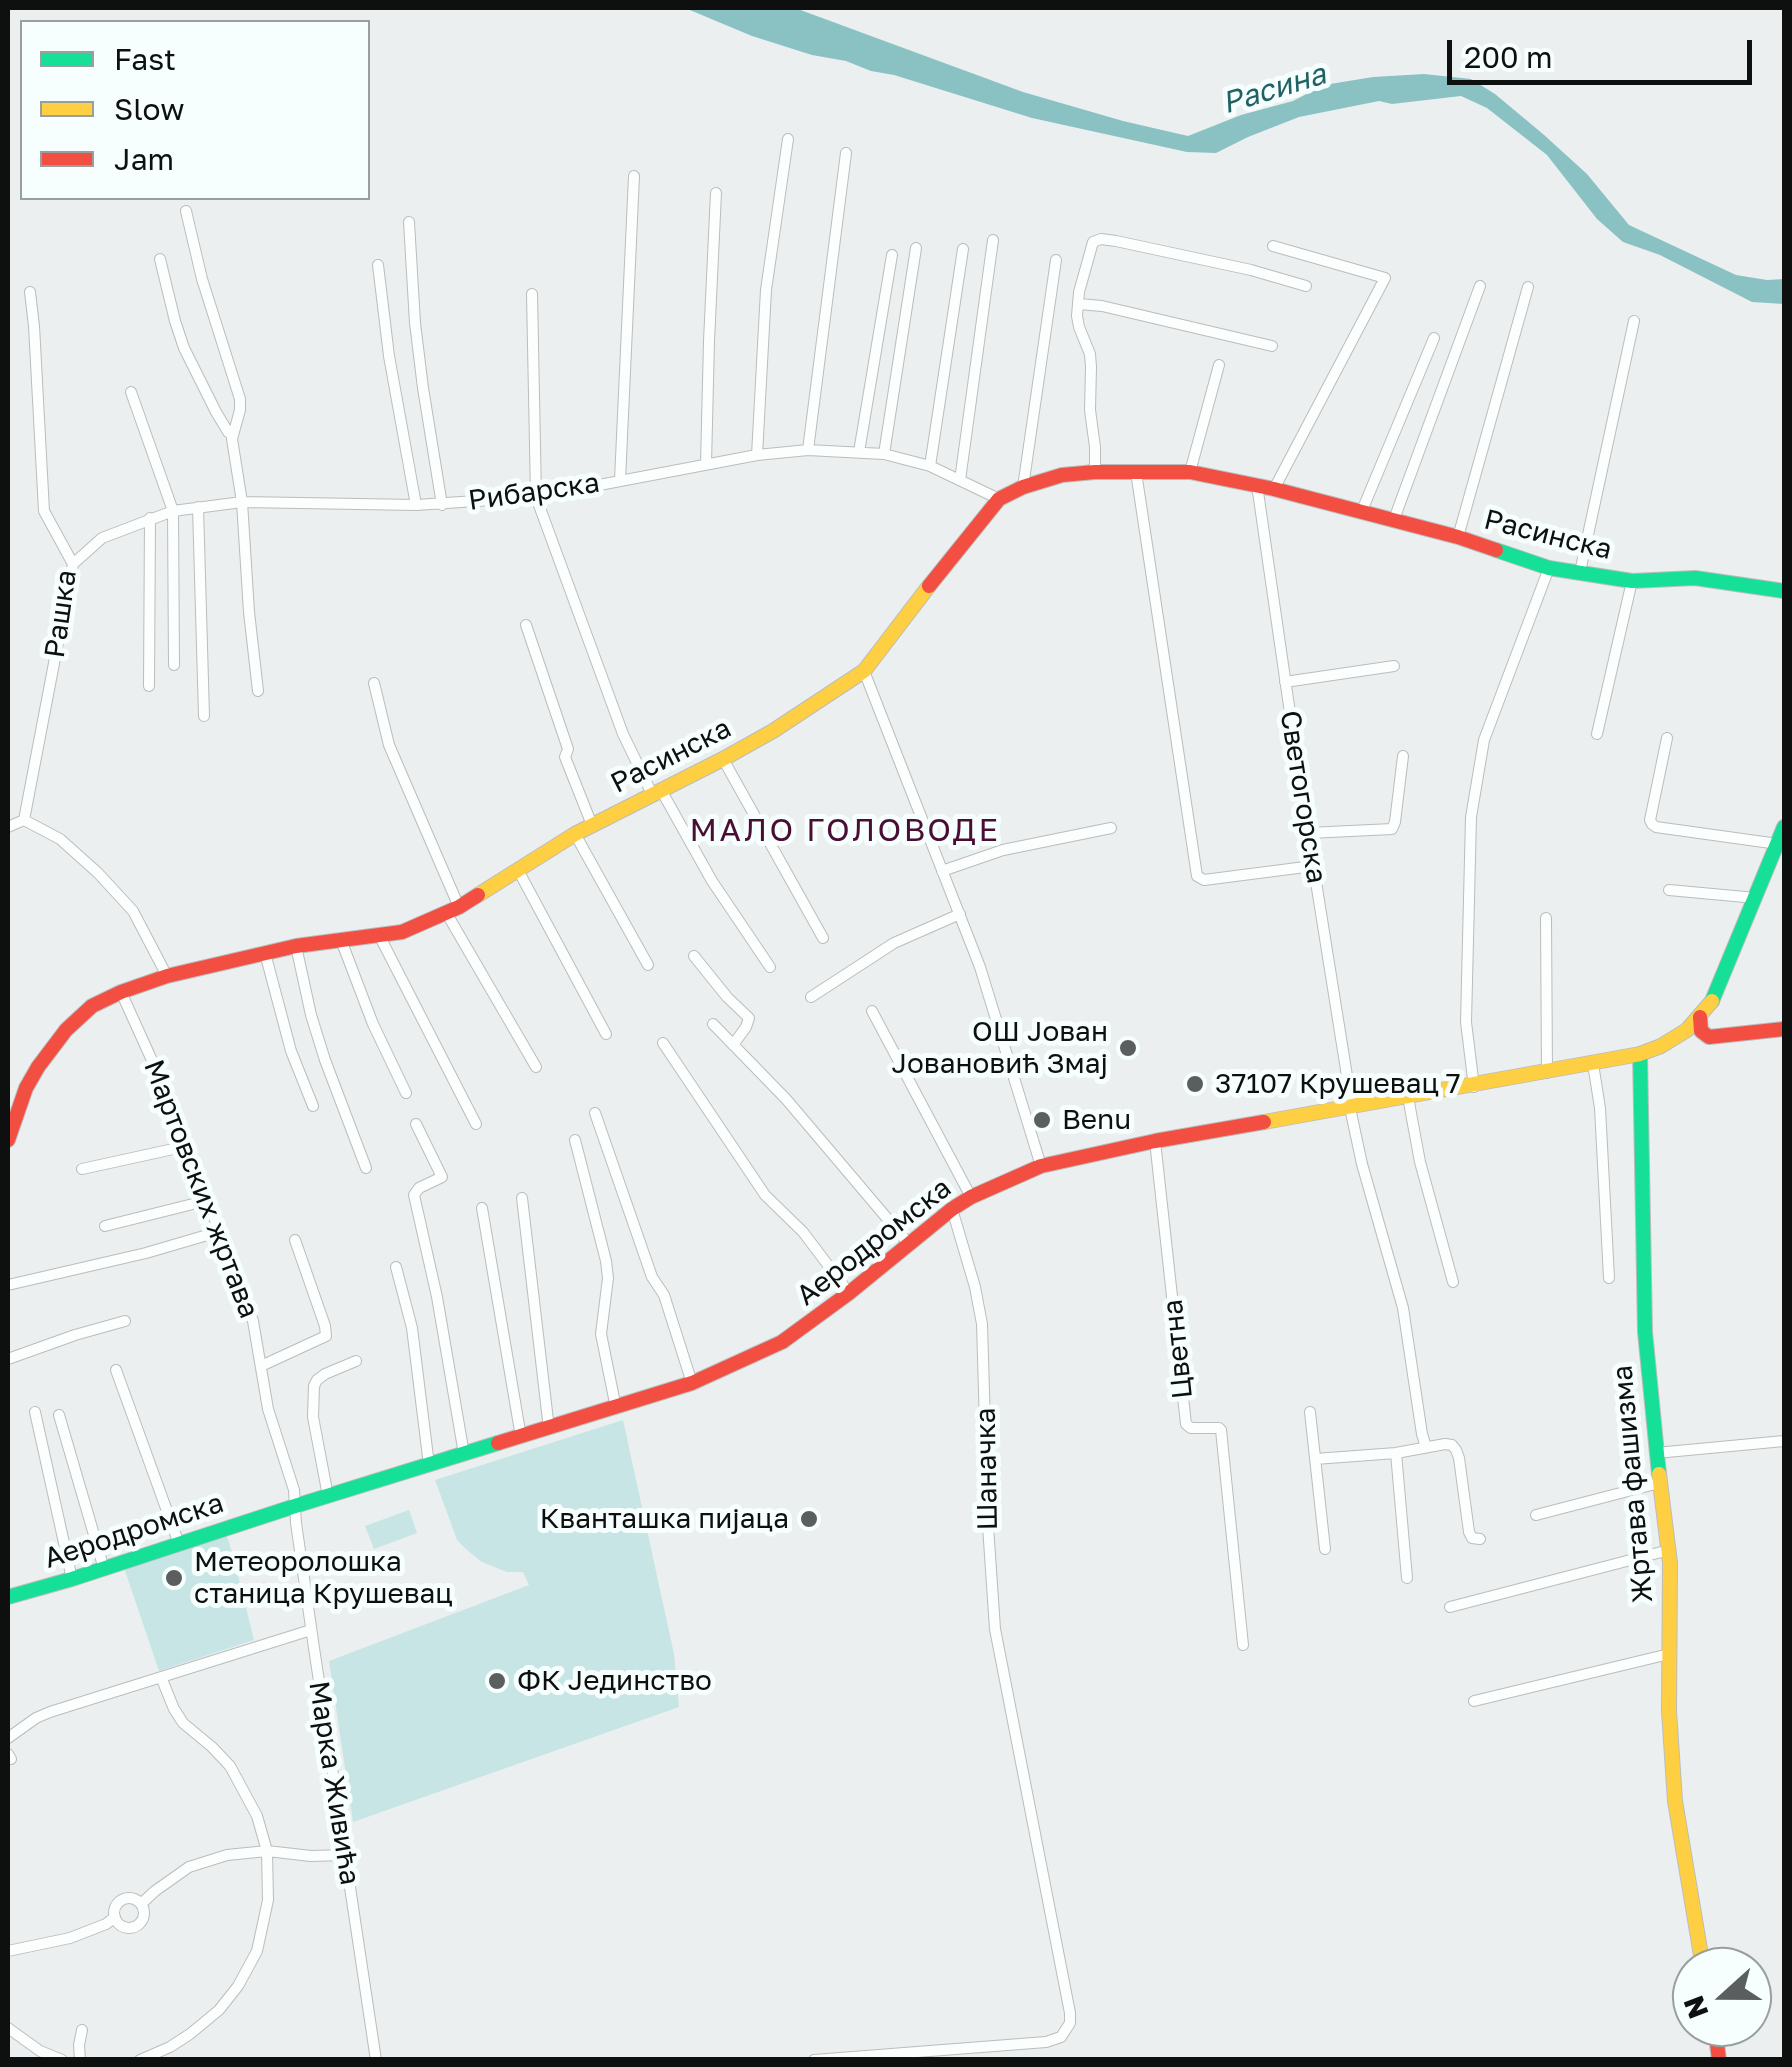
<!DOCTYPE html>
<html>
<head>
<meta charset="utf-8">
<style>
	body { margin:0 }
	#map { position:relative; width:1792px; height:2067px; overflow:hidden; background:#ebefef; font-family:"Golos Text",sans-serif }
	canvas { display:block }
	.frame { position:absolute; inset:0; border:10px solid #0e1010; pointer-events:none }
	.legend { position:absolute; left:20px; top:20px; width:350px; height:180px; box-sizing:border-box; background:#f6fefe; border:2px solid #999f9f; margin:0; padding:12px 18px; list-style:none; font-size:30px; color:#0e1010 }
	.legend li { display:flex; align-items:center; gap:20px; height:50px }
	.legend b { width:50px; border:2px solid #999f9f }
	.north { position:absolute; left:1672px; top:1947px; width:100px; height:100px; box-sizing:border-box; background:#f6fefe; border:2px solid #999f9f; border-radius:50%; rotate:249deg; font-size:28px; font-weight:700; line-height:40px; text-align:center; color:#0e1010 }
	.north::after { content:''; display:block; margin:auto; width:35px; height:45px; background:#5b5e5e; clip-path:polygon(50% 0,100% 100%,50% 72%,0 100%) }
	.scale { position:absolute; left:1447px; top:40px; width:305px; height:45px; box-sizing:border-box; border:5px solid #0e1010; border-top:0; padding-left:12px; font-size:30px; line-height:35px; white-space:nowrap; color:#0e1010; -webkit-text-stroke:8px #f6fefe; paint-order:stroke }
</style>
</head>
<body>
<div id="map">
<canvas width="1792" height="2067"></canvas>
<div class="frame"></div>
<ul class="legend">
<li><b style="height:12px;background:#16e098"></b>Fast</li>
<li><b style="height:12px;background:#ffcf43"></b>Slow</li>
<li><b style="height:12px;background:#f24e42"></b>Jam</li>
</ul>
<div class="north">N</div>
<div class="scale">200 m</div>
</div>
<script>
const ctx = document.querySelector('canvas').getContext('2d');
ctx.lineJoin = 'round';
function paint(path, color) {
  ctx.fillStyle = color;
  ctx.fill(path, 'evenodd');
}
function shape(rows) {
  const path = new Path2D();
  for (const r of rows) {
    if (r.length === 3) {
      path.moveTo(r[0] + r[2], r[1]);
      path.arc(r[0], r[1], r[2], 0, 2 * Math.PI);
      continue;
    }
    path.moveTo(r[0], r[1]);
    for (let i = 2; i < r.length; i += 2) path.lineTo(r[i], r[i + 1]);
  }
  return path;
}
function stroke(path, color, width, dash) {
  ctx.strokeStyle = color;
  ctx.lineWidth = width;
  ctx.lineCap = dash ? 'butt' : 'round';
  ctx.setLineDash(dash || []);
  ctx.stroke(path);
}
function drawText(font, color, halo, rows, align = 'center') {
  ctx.font = font + ' "Golos Text",sans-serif';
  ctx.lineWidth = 10;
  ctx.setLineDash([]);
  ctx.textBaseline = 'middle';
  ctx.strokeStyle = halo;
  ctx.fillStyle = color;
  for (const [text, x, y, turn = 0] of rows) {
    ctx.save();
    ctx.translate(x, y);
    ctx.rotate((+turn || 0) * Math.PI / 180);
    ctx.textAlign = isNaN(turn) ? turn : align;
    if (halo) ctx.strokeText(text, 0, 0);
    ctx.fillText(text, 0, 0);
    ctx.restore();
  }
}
const green = shape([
	[623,1420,674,1654,679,1707,353,1822,329,1661,529,1585,523,1572,507,1572,482,1562,467,1550,457,1540,435,1480],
	[409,1510,417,1533,374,1549,365,1526],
	[223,1523,234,1559,254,1640,159,1671,120,1556]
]);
const water = shape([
	[685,8,795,8,1023,92,1123,121,1188,136,1241,115,1293,101,1324,85,1373,77,1424,74,1471,79,1495,94,1543,134,1587,174,1629,225,1736,275,1767,280,1784,279,1784,304,1752,302,1660,255,1623,242,1597,219,1547,155,1487,108,1461,96,1392,104,1379,101,1299,117,1248,137,1216,153,1187,152,1032,118,894,75,871,71,846,61,812,55,752,36]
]);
const street = shape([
	[186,211,202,279,240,399,240,410,232,439,242,502,249,612,258,691],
	[409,222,415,323,423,388,442,505],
	[1273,246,1385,278,1274,489],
	[160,259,175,321,184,348,216,412,228,432,232,435],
	[378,265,389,356,416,505],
	[532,294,536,497,623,734,652,794],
	[1079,304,1102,306,1272,346],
	[131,392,173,511,174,665],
	[808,450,846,153],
	[859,452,892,255],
	[884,454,916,248],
	[757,455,766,290,788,139],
	[706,464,709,341,716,193],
	[930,466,963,249],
	[1095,472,1095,447,1090,410,1091,367,1090,354,1079,327,1077,316,1079,292,1093,242,1101,239,1116,241,1251,270,1306,286],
	[1136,472,1197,876,1204,880,1313,866],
	[1190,472,1219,365],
	[620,480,634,176],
	[960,480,993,240],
	[1257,485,1300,782,1352,1107],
	[1023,487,1056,260],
	[198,507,204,716],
	[1361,513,1434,338],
	[1393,522,1480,286],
	[1458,537,1528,287],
	[73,564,102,538,173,511,242,502,416,505,536,497,757,455,808,450,884,454,930,466,999,499],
	[1580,572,1634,321],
	[526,625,568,749,565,757,592,825],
	[864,671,980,967,1041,1166],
	[1285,682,1394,666],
	[374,683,389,745,459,907],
	[149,686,150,518],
	[1597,734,1632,581],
	[1667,738,1650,820,1652,824,1656,827,1778,844],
	[723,759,823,938],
	[661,790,712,881,770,967],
	[24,820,73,564,44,511,34,326,30,292],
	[8,827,24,820,60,839,98,873,133,911,167,976],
	[1308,833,1392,829,1395,822,1403,756],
	[575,834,648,965],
	[518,870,606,1034],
	[942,871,1003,850,1111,828],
	[1669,890,1756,898],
	[447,914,536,1067],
	[1546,918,1547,1073],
	[379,935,476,1124],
	[341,940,373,1024,406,1093],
	[296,946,311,1015,325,1060,366,1168],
	[265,953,291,1051,313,1106],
	[694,956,727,997,749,1018,746,1027,733,1045],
	[121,992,169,1098,253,1321,268,1409,294,1490,296,1523,314,1648,376,2060],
	[811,997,894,943,960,914],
	[872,1011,971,1197],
	[713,1024,786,1099,908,1243],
	[663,1043,765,1195,803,1232,849,1293],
	[1593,1064,1600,1108,1609,1278],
	[1474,1087,1466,1022,1471,817,1484,740,1549,568],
	[1408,1097,1420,1162,1453,1282],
	[1350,1108,1362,1164,1403,1308,1422,1434,1426,1447],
	[595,1113,652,1277,664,1295,692,1383],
	[416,1124,442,1177,419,1188,414,1195,437,1297,464,1454],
	[575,1140,606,1261,608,1278,601,1334,616,1408],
	[1155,1141,1186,1424,1191,1428,1219,1428,1221,1430,1243,1645],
	[82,1169,187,1146],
	[522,1198,549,1429],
	[482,1208,521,1437],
	[105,1226,209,1200],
	[396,1267,412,1328,429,1465],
	[8,1285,146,1253,221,1231],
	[8,1359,75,1335,125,1321],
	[261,1366,326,1336,325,1326,295,1240],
	[116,1370,179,1544],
	[35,1412,72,1579],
	[1310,1412,1325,1549],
	[59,1415,104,1569],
	[1396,1453,1407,1578],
	[1656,1453,1784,1441],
	[1315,1459,1396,1453,1445,1444,1452,1445,1456,1450,1459,1458,1469,1532,1472,1538,1480,1539],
	[328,1496,313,1417,314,1386,317,1380,325,1374,356,1361],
	[1536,1515,1659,1483],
	[1450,1607,1669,1550],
	[1474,1701,1669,1654],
	[8,1738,36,1718,50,1712,311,1630],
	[8,1754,11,1759],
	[129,1913,15],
	[141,1904,155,1891,189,1867,227,1855,267,1851,311,1856,345,1855],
	[8,1951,70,1938,106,1924,115,1917],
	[8,2028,40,2051,62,2060],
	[80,2060,79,2045,82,2030],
	[140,2060,170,2047,190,2034,219,2010,238,1986,257,1951,268,1900,267,1851,257,1816,230,1766,212,1747,183,1723,174,1709,161,1677],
	[814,2060,1046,2042,1061,2037,1070,2023,1070,2013,995,1629,988,1526,982,1324,975,1287,952,1209]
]);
const fast = shape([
	[1496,550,1549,568,1632,581,1695,578,1784,591],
	[1712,1001,1784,827],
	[1640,1054,1645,1332,1659,1474],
	[8,1597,72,1579,295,1506,498,1443]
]);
const slow = shape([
	[478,895,575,834,723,759,773,731,864,671,929,586],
	[1264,1122,1640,1054,1661,1046,1687,1030,1712,1001],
	[1659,1474,1670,1563,1669,1711,1675,1801,1703,1967]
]);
const jam = shape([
	[929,586,999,499,1023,487,1062,475,1095,472,1190,472,1274,489,1458,537,1496,550],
	[1700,1017,1701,1031,1709,1037,1784,1029],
	[8,1140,26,1088,38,1067,66,1030,92,1006,121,992,167,976,296,946,402,932,459,907,478,895],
	[498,1443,692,1383,782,1342,849,1293,952,1209,971,1197,1041,1166,1155,1141,1264,1122],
	[1715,2027,1719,2060]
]);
const markers = [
	[1128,1048,10,"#5b5e5e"],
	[1195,1084,10,"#5b5e5e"],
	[1042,1120,10,"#5b5e5e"],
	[809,1519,10,"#5b5e5e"],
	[174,1578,10,"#5b5e5e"],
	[497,1681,10,"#5b5e5e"]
];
const streetNames = [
	["Рибарска",534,492,-8],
	["Расинска",1548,535,14],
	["Рашка",61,614,-82],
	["Расинска",671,756,-27],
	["Светогорска",1303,797,81],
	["Мартовских жртава",201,1189,69],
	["Аеродромска",874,1242,-38],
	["Цветна",1178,1349,-96],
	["Шаначка",987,1469,-91],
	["Жртава фашизма",1633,1484,-95],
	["Аеродромска",134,1531,-18],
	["Марка Живића",334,1783,81]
];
const poiNames = [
	["ОШ Јован",1108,1032,"right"],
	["Јовановић Змај",1108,1064,"right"],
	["37107 Крушевац 7",1215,1084],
	["Benu",1062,1120],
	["Кванташка пијаца",789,1519,"right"],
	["Метеоролошка",194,1562],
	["станица Крушевац",194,1594],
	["ФК Јединство",517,1681]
];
const waterNames = [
	["Расина",1274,89,-17]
];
const quarterNames = [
	["МАЛО ГОЛОВОДЕ",845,831]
];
paint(green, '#c7e5e5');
paint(water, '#8ac2c4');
stroke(street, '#babdbd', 12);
stroke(fast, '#babdbd', 16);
stroke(slow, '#babdbd', 16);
stroke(jam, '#babdbd', 16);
stroke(street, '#fcfdfd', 10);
stroke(fast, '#16e098', 14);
stroke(slow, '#ffcf43', 14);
stroke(jam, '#f24e42', 14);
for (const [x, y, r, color] of markers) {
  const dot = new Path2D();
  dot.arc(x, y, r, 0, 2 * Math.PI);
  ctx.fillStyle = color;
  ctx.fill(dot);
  stroke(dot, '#f6fefe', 4);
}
drawText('28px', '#0e1010', '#f6fefe', streetNames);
drawText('28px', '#0e1010', '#f6fefe', poiNames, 'left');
drawText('italic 30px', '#206163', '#f6fefe', waterNames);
ctx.letterSpacing = '2.5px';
drawText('32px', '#4b0e33', '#f6fefe', quarterNames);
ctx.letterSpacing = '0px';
</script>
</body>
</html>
